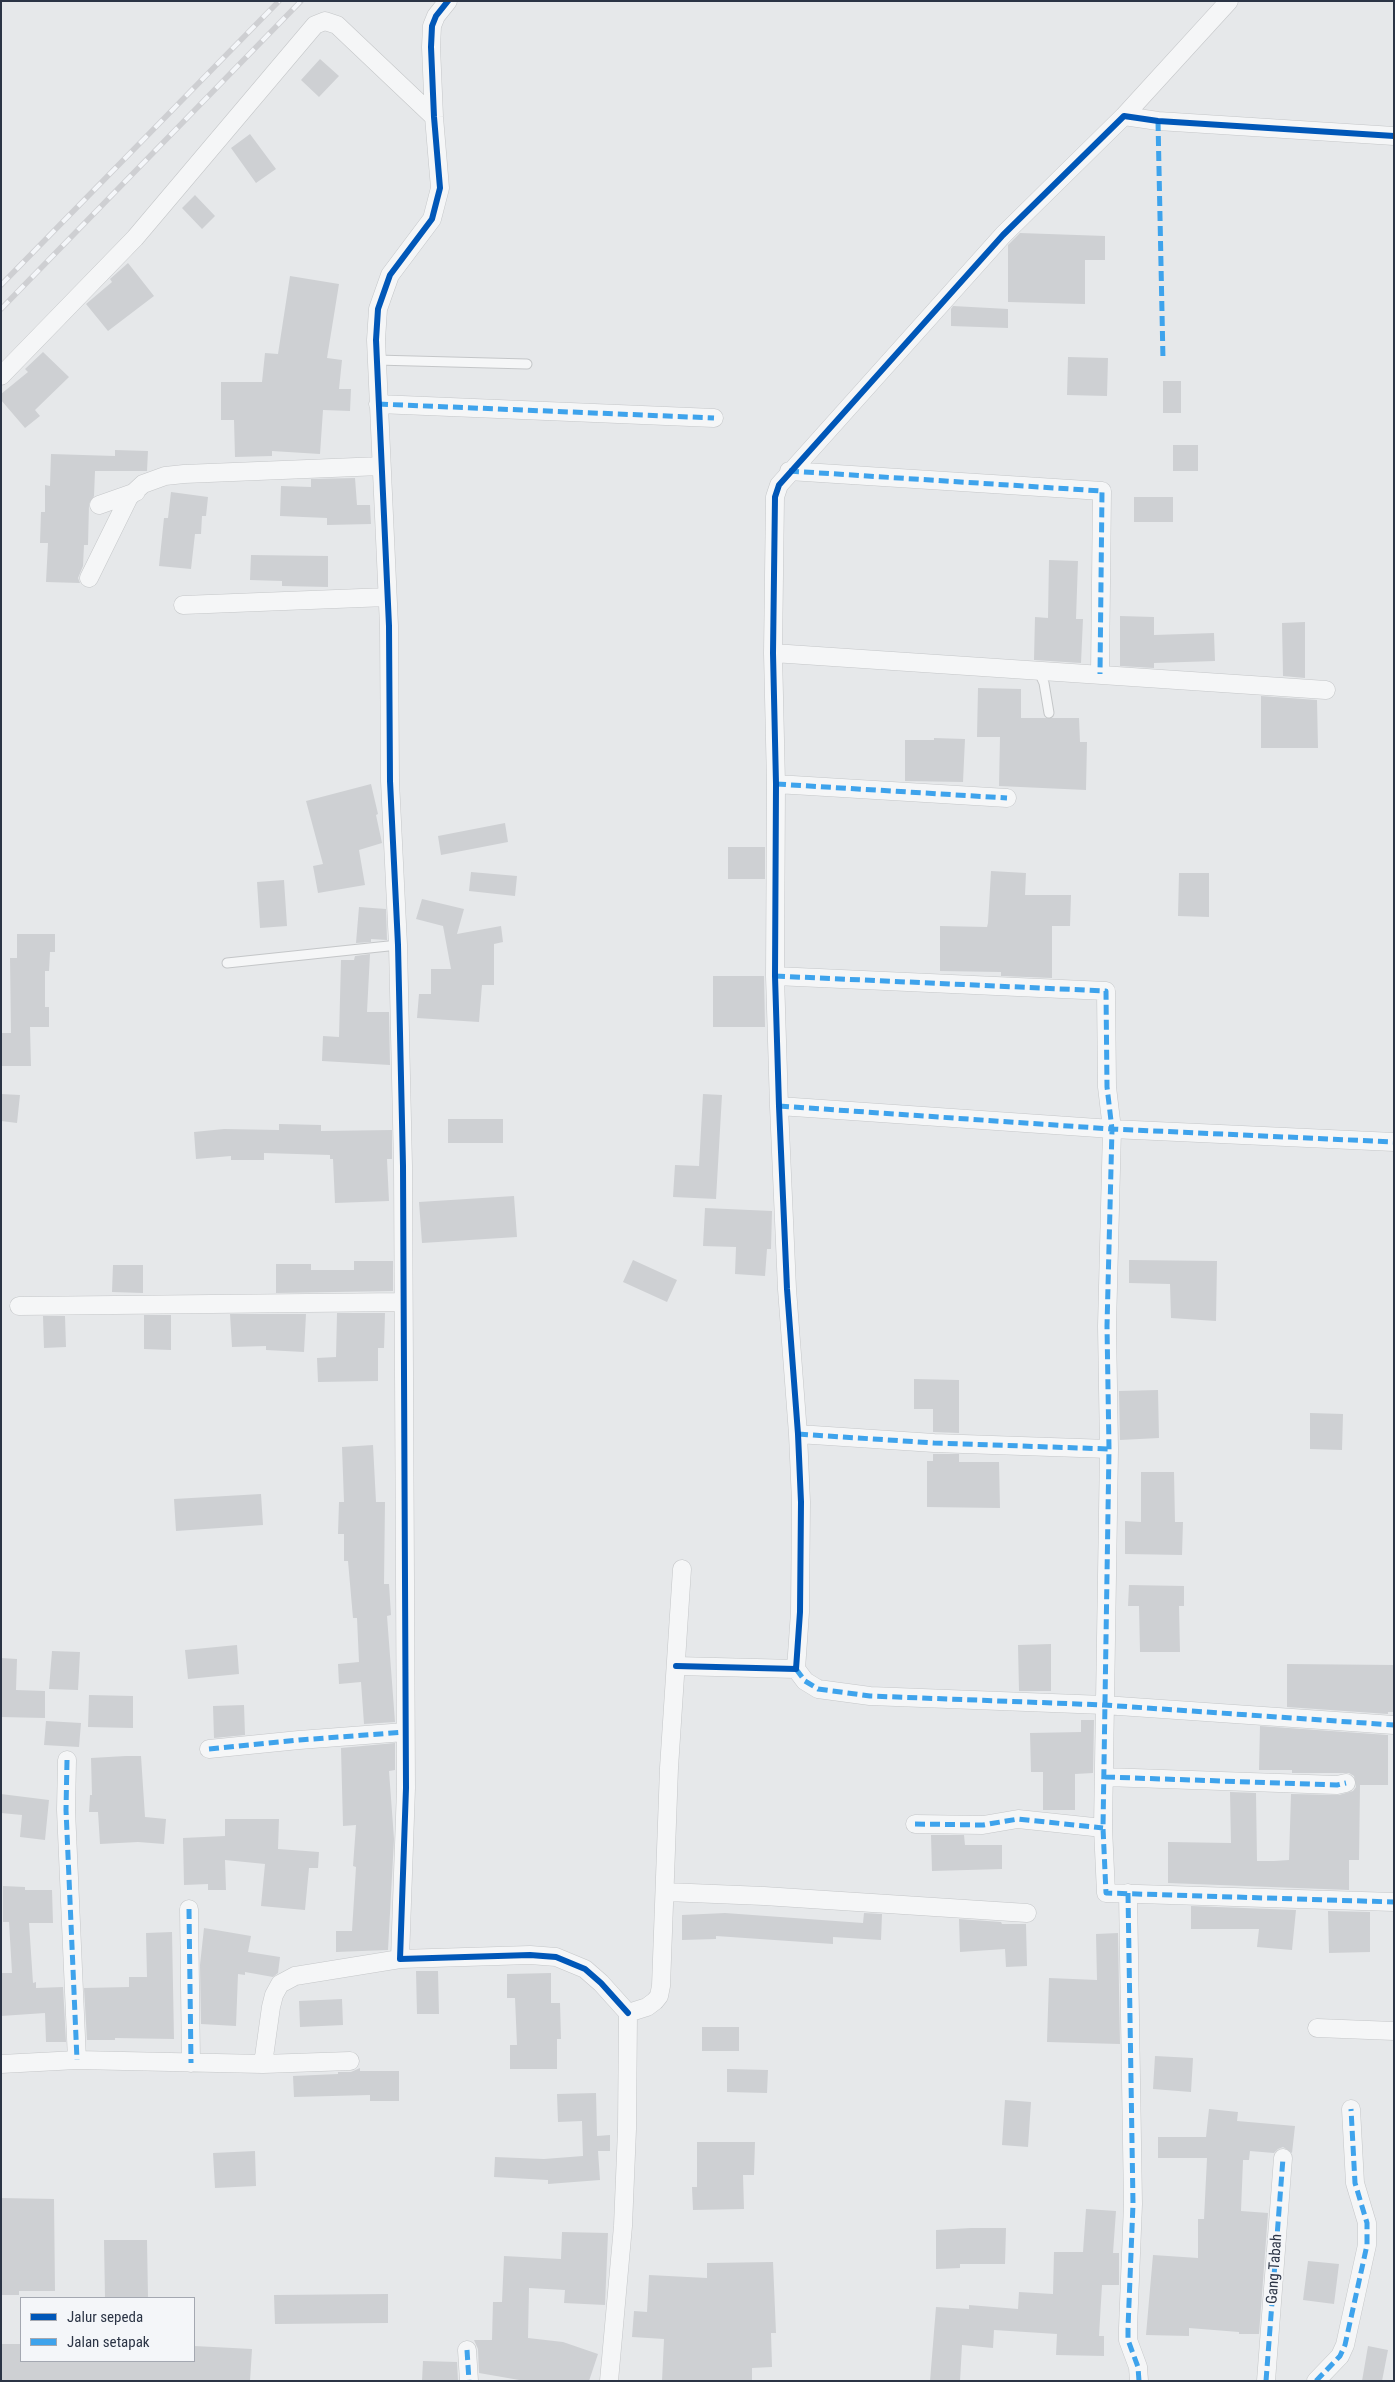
<!DOCTYPE html>
<html>
<head>
<meta charset="utf-8">
<style>
	body { margin:0 }
	#map { position:relative; width:1395px; height:2382px; overflow:hidden; background:#e6e8ea; font-family:"Roboto Condensed",sans-serif }
	canvas { display:block }
	.frame { position:absolute; inset:0; border:2px solid #2b3445; pointer-events:none }
	.legend { position:absolute; left:20px; top:2297px; width:175px; height:65px; box-sizing:border-box; background:#f4f6f9; border:1px solid #a4a8b1; margin:0; padding:6px 9px; list-style:none; font-size:15px; color:#2b3445 }
	.legend li { display:flex; align-items:center; gap:10px; height:25px }
	.legend b { width:25px; border:1px solid #a4a8b1 }
</style>
</head>
<body>
<div id="map">
<canvas width="1395" height="2382"></canvas>
<div class="frame"></div>
<ul class="legend">
<li><b style="height:6px;background:#0057b8"></b>Jalur sepeda</li>
<li><b style="height:6px;background:#3ea3ec"></b>Jalan setapak</li>
</ul>
</div>
<script>
const ctx = document.querySelector('canvas').getContext('2d');
ctx.lineJoin = 'round';
function paint(path, color) {
  ctx.fillStyle = color;
  ctx.fill(path, 'evenodd');
}
function shape(rows) {
  const path = new Path2D();
  for (const r of rows) {
    path.moveTo(r[0], r[1]);
    for (let i = 2; i < r.length; i += 2) path.lineTo(r[i], r[i + 1]);
  }
  return path;
}
function stroke(path, color, width, dash) {
  ctx.strokeStyle = color;
  ctx.lineWidth = width;
  ctx.lineCap = dash ? 'butt' : 'round';
  ctx.setLineDash(dash || []);
  ctx.stroke(path);
}
function drawText(font, color, halo, rows, align = 'center') {
  ctx.font = font + ' "Roboto Condensed",sans-serif';
  ctx.lineWidth = 4;
  ctx.setLineDash([]);
  ctx.textBaseline = 'middle';
  ctx.strokeStyle = halo;
  ctx.fillStyle = color;
  for (const [text, x, y, turn = 0] of rows) {
    ctx.save();
    ctx.translate(x, y);
    ctx.rotate((+turn || 0) * Math.PI / 180);
    ctx.textAlign = isNaN(turn) ? turn : align;
    if (halo) ctx.strokeText(text, 0, 0);
    ctx.fillText(text, 0, 0);
    ctx.restore();
  }
}
const building = shape([
	[320,59,339,76,319,97,301,80],
	[250,134,276,169,256,183,231,148],
	[195,195,215,216,202,229,182,208],
	[1020,233,1105,236,1105,260,1085,260,1085,304,1008,302,1008,245],
	[128,263,154,296,108,331,86,304,112,282,110,279],
	[290,276,339,284,327,358,342,360,339,389,351,389,350,411,323,410,320,454,272,451,272,456,235,457,234,420,221,420,221,382,262,382,265,353,278,354],
	[953,306,1008,309,1008,328,951,326,951,309],
	[43,352,69,377,35,410,40,416,25,428,1,400,1,394,28,372,25,369],
	[1068,357,1108,358,1107,396,1067,395],
	[1163,381,1181,381,1181,413,1163,413],
	[1173,445,1198,445,1198,471,1173,471],
	[115,450,148,451,147,471,95,471,94,496,89,504,88,545,84,545,83,566,78,578,80,583,46,582,48,543,40,543,41,512,45,512,45,485,50,486,51,454,115,456],
	[355,478,357,505,370,505,371,524,327,525,327,518,280,516,281,486,311,487,311,479],
	[171,492,208,497,206,516,202,516,201,534,195,534,191,569,159,566,164,518,168,518],
	[1134,497,1173,497,1173,522,1134,522],
	[251,555,328,556,328,587,282,586,282,581,250,580],
	[1049,560,1078,561,1076,619,1083,619,1081,663,1034,660,1035,617,1048,618],
	[1120,616,1154,617,1154,635,1214,633,1215,661,1154,663,1154,668,1120,666],
	[1305,622,1305,678,1283,676,1282,623],
	[978,688,1021,689,1021,718,1079,718,1080,742,1087,742,1086,790,999,786,1000,737,977,737],
	[1261,696,1317,700,1318,748,1261,748],
	[934,738,965,739,963,782,905,781,905,740,934,740],
	[371,784,378,814,376,815,382,843,359,850,365,885,318,893,313,866,323,864,306,801],
	[505,823,508,842,441,855,438,836],
	[728,847,765,847,765,879,728,879],
	[991,871,1026,873,1025,895,1071,895,1070,926,1052,926,1052,978,1001,976,1001,972,940,971,940,926,987,927,988,923],
	[471,872,517,876,515,896,469,891],
	[1179,873,1209,873,1209,917,1178,916],
	[284,880,287,926,260,928,257,882],
	[422,899,464,909,457,934,501,926,503,942,494,944,494,985,482,985,479,1022,417,1018,419,994,431,994,431,969,451,969,443,926,416,919],
	[359,907,386,909,387,940,371,939,371,942,356,943],
	[17,934,55,934,55,952,50,952,49,971,45,971,45,1007,49,1007,49,1027,30,1027,31,1066,1,1066,1,1033,11,1033,10,958,17,958],
	[370,954,367,1012,389,1012,390,1065,322,1061,323,1036,339,1037,341,960,354,960,355,956],
	[713,976,764,976,765,1027,713,1027],
	[1,1094,20,1095,17,1123,1,1121],
	[703,1094,722,1095,716,1199,673,1197,675,1165,699,1166],
	[448,1119,503,1119,503,1143,448,1143],
	[279,1124,321,1125,321,1131,392,1130,392,1159,387,1159,389,1201,335,1203,333,1159,330,1159,330,1155,264,1153,264,1160,231,1160,231,1156,196,1159,194,1132,224,1129,279,1130],
	[514,1196,517,1237,422,1243,419,1202],
	[705,1208,772,1211,771,1249,767,1249,765,1276,735,1274,736,1247,703,1246],
	[633,1260,677,1280,667,1302,623,1282],
	[1129,1260,1217,1261,1216,1321,1171,1318,1170,1284,1129,1283],
	[354,1261,393,1261,393,1291,276,1293,276,1264,311,1264,311,1270,354,1270],
	[113,1265,143,1265,143,1293,112,1292],
	[337,1313,385,1313,384,1348,378,1348,378,1381,318,1382,317,1358,336,1357],
	[230,1314,306,1314,304,1352,266,1350,266,1346,232,1347],
	[144,1315,171,1315,171,1350,144,1349],
	[43,1316,65,1316,66,1347,44,1348],
	[914,1379,959,1380,959,1433,933,1432,933,1409,914,1409],
	[1158,1390,1159,1438,1120,1440,1119,1391],
	[1310,1413,1343,1414,1342,1450,1310,1449],
	[373,1445,376,1502,385,1502,384,1584,389,1584,391,1615,387,1616,395,1722,364,1724,361,1682,339,1684,338,1664,359,1662,357,1618,353,1618,348,1561,344,1561,344,1534,338,1534,339,1502,344,1502,342,1447],
	[933,1454,959,1454,959,1462,999,1462,1000,1508,927,1507,927,1461,933,1461],
	[1141,1472,1174,1472,1175,1522,1183,1522,1182,1555,1125,1554,1125,1521,1141,1522],
	[261,1494,263,1525,176,1531,174,1499],
	[1129,1585,1184,1586,1184,1606,1179,1606,1180,1652,1140,1652,1139,1606,1128,1606],
	[1051,1644,1051,1691,1019,1691,1018,1645],
	[237,1645,239,1674,188,1679,185,1650],
	[52,1651,80,1652,78,1690,49,1689],
	[1,1658,17,1659,16,1690,45,1691,45,1718,1,1717],
	[1287,1664,1394,1665,1394,1712,1388,1712,1388,1714,1287,1707],
	[89,1695,133,1696,133,1728,88,1727],
	[244,1705,245,1735,214,1738,213,1706],
	[1081,1720,1094,1720,1093,1773,1075,1774,1075,1810,1043,1810,1043,1772,1031,1772,1030,1733,1081,1732],
	[46,1721,81,1723,79,1747,44,1745],
	[1260,1726,1388,1735,1388,1785,1360,1785,1359,1860,1349,1860,1349,1890,1168,1883,1168,1842,1231,1843,1230,1792,1256,1793,1257,1861,1274,1861,1289,1860,1291,1794,1339,1795,1353,1791,1356,1787,1354,1776,1349,1773,1292,1773,1292,1770,1259,1770],
	[395,1743,395,1770,389,1771,394,1839,388,1950,336,1952,336,1931,352,1931,356,1867,353,1866,356,1825,343,1826,341,1748],
	[126,1756,141,1756,145,1817,166,1819,164,1844,138,1842,100,1844,98,1812,89,1812,90,1795,92,1795,91,1758],
	[1,1794,49,1800,45,1840,20,1837,22,1815,1,1813],
	[225,1819,279,1819,278,1849,319,1852,318,1868,309,1868,305,1910,261,1906,265,1864,225,1860,226,1890,208,1890,208,1884,184,1885,183,1838,225,1836],
	[931,1835,964,1835,965,1845,1002,1845,1002,1869,932,1871],
	[3,1886,25,1887,25,1890,52,1890,53,1923,29,1923,33,1983,36,1982,36,1988,63,1987,66,2042,46,2042,45,2013,1,2016,1,1973,12,1973,9,1922,3,1922],
	[1191,1906,1296,1910,1292,1950,1257,1947,1259,1929,1191,1929],
	[1328,1911,1370,1912,1370,1952,1329,1953],
	[725,1913,863,1923,864,1913,882,1914,881,1940,833,1937,833,1944,716,1936,716,1939,682,1940,682,1915],
	[959,1919,1001,1922,1002,1924,1026,1924,1027,1966,1006,1967,1005,1949,960,1952],
	[204,1928,251,1936,248,1952,280,1957,278,1973,273,1977,245,1972,245,1975,238,1974,236,2026,201,2024,200,1965],
	[172,1932,174,2039,115,2038,115,2040,87,2040,84,1988,129,1987,129,1977,147,1977,146,1933],
	[1118,1933,1120,2044,1047,2042,1049,1978,1097,1980,1096,1934],
	[416,1971,438,1971,439,2014,417,2014],
	[551,1973,551,2003,560,2003,561,2039,557,2039,557,2069,510,2069,510,2045,517,2045,515,1998,507,1998,507,1974],
	[342,1999,343,2025,300,2027,299,2001],
	[702,2027,739,2027,739,2051,702,2051],
	[1155,2056,1193,2058,1191,2092,1153,2089],
	[360,2068,360,2071,399,2071,399,2101,370,2101,370,2095,294,2097,293,2076,338,2074,338,2072,351,2072],
	[727,2069,768,2070,767,2093,727,2092],
	[596,2093,597,2136,610,2135,610,2151,598,2151,600,2180,548,2184,548,2180,494,2177,495,2157,544,2159,583,2156,582,2121,558,2122,557,2094],
	[1005,2100,1031,2102,1028,2147,1002,2145],
	[1209,2109,1238,2112,1237,2121,1295,2126,1292,2153,1283,2147,1278,2149,1274,2153,1250,2151,1249,2160,1243,2160,1241,2211,1268,2213,1259,2334,1239,2334,1239,2332,1189,2328,1189,2336,1146,2335,1153,2255,1198,2258,1198,2219,1204,2219,1207,2158,1158,2158,1158,2137,1206,2137],
	[697,2142,755,2142,754,2175,743,2175,744,2209,693,2210,692,2187,697,2187],
	[255,2151,256,2186,215,2188,213,2153],
	[1,2198,54,2199,55,2291,19,2291,19,2295,1,2295],
	[1086,2209,1116,2211,1113,2253,1119,2253,1119,2285,1102,2285,1099,2336,1104,2336,1104,2356,1056,2355,1057,2334,994,2330,993,2348,962,2345,960,2381,930,2381,936,2307,969,2309,969,2305,1018,2309,1019,2292,1053,2294,1054,2252,1083,2252],
	[971,2228,1006,2228,1005,2264,960,2264,960,2268,936,2269,936,2230],
	[562,2232,608,2233,605,2305,564,2303,565,2290,529,2288,528,2338,563,2342,598,2354,589,2381,525,2381,479,2373,478,2349,474,2340,492,2340,493,2302,502,2302,504,2256,561,2259],
	[104,2240,147,2240,148,2298,105,2298],
	[1308,2261,1339,2264,1334,2304,1303,2300],
	[773,2262,776,2333,771,2333,772,2367,752,2368,752,2381,662,2381,664,2339,632,2337,634,2311,647,2312,649,2275,707,2278,707,2263],
	[388,2294,388,2323,275,2324,274,2295],
	[1,2344,21,2344,21,2361,194,2361,194,2346,252,2349,250,2381,1,2381],
	[1368,2346,1388,2350,1382,2381,1362,2381],
	[423,2361,457,2362,458,2381,422,2381]
]);
const service = shape([
	[376,360,527,364],
	[1038,670,1044,683,1049,713],
	[227,963,398,945]
]);
const minor = shape([
	[448,1,436,16,432,26,431,47,434,117,440,188,432,219,390,275,378,309,376,340,389,626,390,781,398,945,403,1166,406,1788,400,1959,530,1955,556,1957,585,1969,601,1983,628,2013],
	[1124,116,1229,1],
	[1,376,135,238,315,25,325,21,337,25,434,117],
	[378,404,714,418],
	[789,471,1102,491,1100,674],
	[99,505,136,492],
	[89,578,129,497,143,484,165,476,184,474,381,466],
	[183,605,387,597],
	[773,653,1326,690],
	[776,784,1007,798],
	[775,976,1106,991,1107,1087,1112,1129,1107,1326,1109,1449,1103,1828,1106,1893,1394,1902],
	[779,1106,1112,1129,1394,1142],
	[19,1306,403,1302],
	[798,1434,934,1443,1109,1449],
	[676,1666,796,1669,800,1612,801,1502,798,1434,787,1289,779,1106,775,976,776,784,773,653,775,497,779,485,1003,235,1124,116,1158,121,1394,136],
	[796,1669,805,1681,818,1689,870,1696,1104,1705,1394,1725],
	[209,1749,299,1740,405,1732],
	[67,1760,66,1810,77,2060],
	[1105,1777,1337,1785,1346,1783],
	[915,1824,983,1825,1018,1819,1103,1828],
	[666,1892,764,1896,1027,1913],
	[1128,1893,1133,2204,1128,2328,1128,2340,1138,2367,1139,2381],
	[189,1909,191,2063],
	[1317,2028,1394,2031],
	[1,2064,77,2060,263,2064,350,2061],
	[263,2064,271,2007,274,1995,280,1984,295,1976,400,1959],
	[467,2350,469,2381],
	[609,2381,623,2226,627,2129,628,2013,647,2007,655,2001,659,1996,661,1986,669,1768,682,1569],
	[1266,2381,1283,2158],
	[1316,2381,1340,2356,1345,2345,1367,2245,1367,2223,1355,2183,1351,2109]
]);
const rail = shape([
	[1,285,279,1],
	[1,309,301,1]
]);
const quiet = shape([
	[1158,121,1163,360],
	[378,404,714,418],
	[789,471,1102,491,1100,674],
	[776,784,1007,798],
	[775,976,1106,991,1107,1087,1112,1129,1107,1326,1109,1449,1103,1828,1106,1893,1394,1902],
	[779,1106,1112,1129,1394,1142],
	[798,1434,934,1443,1109,1449],
	[796,1669,805,1681,818,1689,870,1696,1104,1705,1394,1725],
	[209,1749,299,1740,405,1732],
	[67,1760,66,1810,77,2060],
	[1105,1777,1337,1785,1346,1783],
	[915,1824,983,1825,1018,1819,1103,1828],
	[1128,1893,1133,2204,1128,2328,1128,2340,1138,2367,1139,2381],
	[189,1909,191,2063],
	[467,2350,469,2381],
	[1266,2381,1283,2158],
	[1316,2381,1340,2356,1345,2345,1367,2245,1367,2223,1355,2183,1351,2109]
]);
const cycleway = shape([
	[448,1,436,16,432,26,431,47,434,117,440,188,432,219,390,275,378,309,376,340,389,626,390,781,398,945,403,1166,406,1788,400,1959,530,1955,556,1957,585,1969,601,1983,628,2013],
	[676,1666,796,1669,800,1612,801,1502,798,1434,787,1289,779,1106,775,976,776,784,773,653,775,497,779,485,1003,235,1124,116,1158,121,1394,136]
]);
const streetNames = [
	["Gang Tabah",1275,2269,-86]
];
paint(building, '#ced0d3');
stroke(service, '#c4c6c8', 11);
stroke(minor, '#c4c6c8', 19);
stroke(service, '#f5f6f7', 9);
stroke(minor, '#f5f6f7', 18);
stroke(rail, '#cecfd2', 5.5);
stroke(rail, '#f4f6f9', 4, [11]);
stroke(quiet, '#3ea3ec', 5, [10, 5]);
stroke(cycleway, '#0057b8', 6);
drawText('15px', '#2b3445', '#f4f6f9', streetNames);
</script>
</body>
</html>
